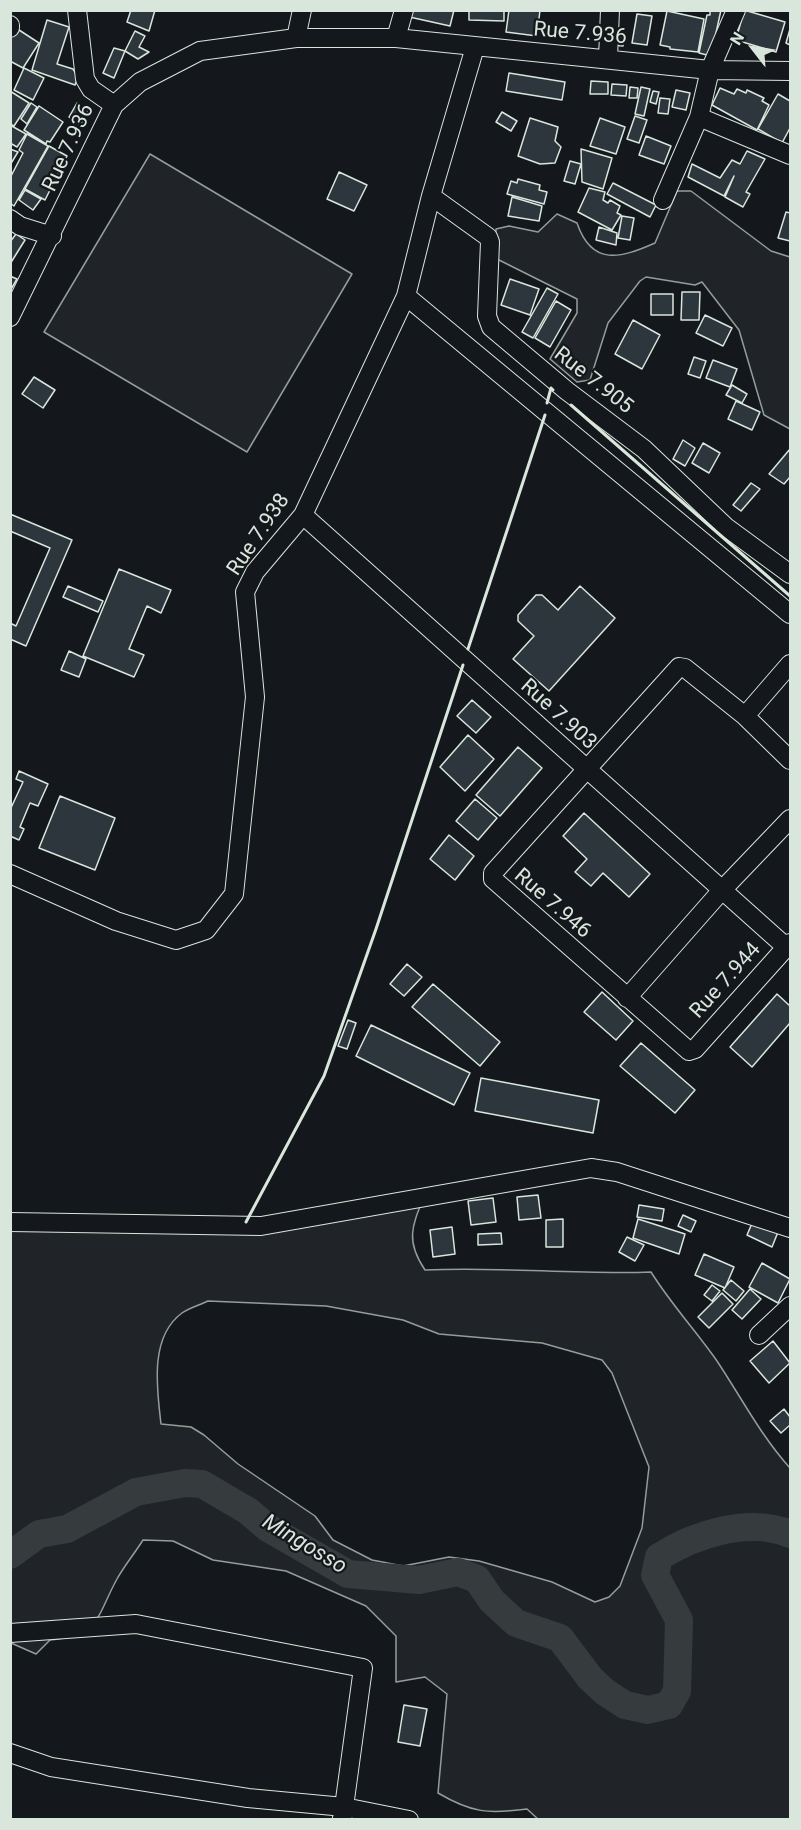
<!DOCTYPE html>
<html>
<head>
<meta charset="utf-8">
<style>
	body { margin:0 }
	#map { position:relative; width:801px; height:1830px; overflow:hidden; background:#14181c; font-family:Roboto,sans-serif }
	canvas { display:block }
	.frame { position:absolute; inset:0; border:12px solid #d8e6dc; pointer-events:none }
	.north { position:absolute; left:723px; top:18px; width:60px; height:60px; -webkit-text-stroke:4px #14181c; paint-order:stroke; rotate:301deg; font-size:16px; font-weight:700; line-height:24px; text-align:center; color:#d8e6dc }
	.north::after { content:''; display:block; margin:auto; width:21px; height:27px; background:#d8e6dc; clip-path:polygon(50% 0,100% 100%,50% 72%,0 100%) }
</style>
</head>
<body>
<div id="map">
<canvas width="801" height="1830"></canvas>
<div class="frame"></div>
<div class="north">N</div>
</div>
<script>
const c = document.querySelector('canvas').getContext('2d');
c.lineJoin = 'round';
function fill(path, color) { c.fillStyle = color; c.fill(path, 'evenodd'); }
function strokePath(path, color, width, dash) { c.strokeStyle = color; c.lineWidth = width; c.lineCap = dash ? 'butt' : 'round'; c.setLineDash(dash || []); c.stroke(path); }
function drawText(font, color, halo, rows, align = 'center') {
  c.font = font + ' Roboto,sans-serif'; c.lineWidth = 4.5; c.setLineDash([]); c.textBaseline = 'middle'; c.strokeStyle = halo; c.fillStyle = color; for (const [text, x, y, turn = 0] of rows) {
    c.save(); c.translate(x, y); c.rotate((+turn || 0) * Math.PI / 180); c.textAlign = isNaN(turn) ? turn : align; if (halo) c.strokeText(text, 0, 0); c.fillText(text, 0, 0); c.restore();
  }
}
const green = new Path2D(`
	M150,154L352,274L247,452L44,332Z
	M677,191H691L771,251L790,257V429L764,415L739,330L702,282L695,285L646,277L640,281L608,323L590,380L577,382L550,359L577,313V299L495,258L496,229L509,226L538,232L557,214L577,223C592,267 621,258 655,243Z
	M426,1192C413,1224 404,1239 425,1270C500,1266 575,1275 651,1272C671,1304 696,1331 717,1361C741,1397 761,1436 790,1468V1819L539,1820L527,1809C488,1814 472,1813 438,1793L447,1694L425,1677L396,1682V1636L366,1606L286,1571L213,1560L173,1541L143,1540C135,1553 124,1566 117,1579C96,1617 101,1635 50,1640L36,1654L11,1643V1215L246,1222ZM208,1301L326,1306L403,1320L439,1334L542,1343L602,1360L612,1373L649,1467L642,1528L620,1586L609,1597L595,1602L552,1582L479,1561L449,1557L403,1566L372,1560L333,1540L315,1516L238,1464L204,1435L191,1427L161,1424C157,1389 149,1337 182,1313C189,1308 200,1305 208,1301Z`);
fill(green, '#202428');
strokePath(green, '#939e99', 1.5);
strokePath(new Path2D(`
	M10,1555L39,1534L67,1529L136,1492L185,1483L202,1484L248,1511L268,1528L348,1574L419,1580L458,1572L477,1579L492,1601L516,1623L560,1638L590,1678L605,1692L625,1705L648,1710L669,1705L677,1691L679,1620L655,1575L659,1557C695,1534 749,1517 790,1534`), '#363b3e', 28);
const building = new Path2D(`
	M131,10H155L149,31L127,22Z
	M407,10H454L450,26L405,16Z
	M469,10H504V21L469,20Z
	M509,10H540L537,36L506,32Z
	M710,10H721L711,56L699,53L707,15H710Z
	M744,10L785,22L776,52L736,40Z
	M667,11L704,19L698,52L670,49V47L660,45Z
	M637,14L652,16L647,45L632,43Z
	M47,20L69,27L57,64L73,69L78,77L75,85L32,70Z
	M16,28L39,43L23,68L10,61V36Z
	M790,29V45L786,43Z
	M135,31L145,36L139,47L149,52L138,59L125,51Z
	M614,31L625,33L623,46L612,45Z
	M114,48L125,51L114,78L103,73Z
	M24,68L44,78L33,100L14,90Z
	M509,73L565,82L562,100L506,91Z
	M591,81L608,82V94H590Z
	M612,84L627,85L626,96L611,95Z
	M630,87L638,88L637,98H629Z
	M641,87L650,89L644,116L635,114Z
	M720,88L734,94L737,89L746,93L747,90L764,98L762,101L769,105L757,130L712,105Z
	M676,90L690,93L686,110L672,107Z
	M10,91L29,103L14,126L10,124Z
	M653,91L659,92L656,104L650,102Z
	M778,94L790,101V128L782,143L758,129Z
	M660,98L670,99L668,114L658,113Z
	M31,103L37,107L27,124L21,119Z
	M77,103L89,110L80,125L69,117Z
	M39,106L63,122L50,142L47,141L46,144L24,130Z
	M502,112L517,121L511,131L496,122Z
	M635,116L647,120L639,143L627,139Z
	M530,118L558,127L555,141L561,147L555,163L540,164L518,156Z
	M600,118L625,127L616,154L590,146Z
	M10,125L26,134L17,147L10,143Z
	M27,134L48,146L14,206L10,203V178L23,153L19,150Z
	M646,136L671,146L664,164L639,155Z
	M49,146L67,156L45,200L25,189Z
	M10,149L18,152L10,165Z
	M581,149L612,158L603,189L582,182Z
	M747,151L765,159L746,192L750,194L743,207L725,197L734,176L724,196L688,177L692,164L720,178L732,160L740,164Z
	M570,161L581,164L575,184L564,181Z
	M339,172L367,185L354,211L327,199Z
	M518,179L540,185L539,190L547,192L544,204L507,194L511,181L517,183Z
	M613,183L656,205L650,217L607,194Z
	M589,188L605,192L603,200L608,203L610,200L620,206L617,213L621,215L612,230L578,212Z
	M25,190L41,199L33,210L19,200Z
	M512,197L542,206L539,221L508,216Z
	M786,212L790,213V241L778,238Z
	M622,216L634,218L630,240L618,238Z
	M599,227L617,233L616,245L596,240Z
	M16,234L25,240L10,264V242Z
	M10,276L17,279L10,291Z
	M510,279L539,289L530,315L501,305Z
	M547,288L558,294L533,338L522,332Z
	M682,292H700L699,320H681Z
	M651,294H673V315H651Z
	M556,301L571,310L550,347L535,338Z
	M705,315L732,328L723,346L696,333Z
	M633,320L660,335L642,369L615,354Z
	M694,357L706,361L700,378L688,374Z
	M713,360L737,369L730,387L706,378Z
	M34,377L55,390L43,408L22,394Z
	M732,385L747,394L742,403L726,395Z
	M736,401L760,412L752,430L728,419Z
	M683,440L695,448L685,466L673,459Z
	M703,443L720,453L709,473L692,463Z
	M790,449V477L784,484L769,474Z
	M751,483L760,489L741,511L733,505Z
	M10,514L72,540L26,646L10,639V623L16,626L50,548L10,531Z
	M119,569L171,590L161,613L147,606L129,649L144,655L134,677L83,656Z
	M68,586L103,601L98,612L63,597Z
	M580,586L615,618L549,691L513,659L534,636L518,621V615L536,595H542L558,610Z
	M69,651L86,659L79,677L61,670Z
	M472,700L491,717L476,733L457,716Z
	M468,735L494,759L465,791L440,767Z
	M518,747L542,768L500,816L476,795Z
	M19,771L48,784L38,806L30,803L20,827L24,829L19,840L10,836V810L23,782L16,779Z
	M60,796L115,818L95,870L39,848Z
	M475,799L497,818L478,840L456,821Z
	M584,813L650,874L629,897L603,873L591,886L575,872L587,859L563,836Z
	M449,835L474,856L455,880L430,859Z
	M407,964L422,977L404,996L390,984Z
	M433,984L500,1042L480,1066L412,1007Z
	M602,992L633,1021L616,1040L584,1012Z
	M777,994L790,1006V1023L752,1067L730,1047Z
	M348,1020L356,1023L347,1049L338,1046Z
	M371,1025L470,1073L454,1105L356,1056Z
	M641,1043L695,1090L675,1113L620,1066Z
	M481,1078L599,1100L593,1133L475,1111Z
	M538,1195L541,1218L519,1220L517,1197Z
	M493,1198L496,1222L471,1225L468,1201Z
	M639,1205L664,1209L662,1221L637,1217Z
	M683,1215L696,1221L691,1232L678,1226Z
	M563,1219V1247H546V1220Z
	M638,1219L685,1234L679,1254L633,1238Z
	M753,1221L778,1232L772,1247L747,1235Z
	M452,1227L455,1254L433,1257L430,1230Z
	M501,1233L502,1244L478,1245V1234Z
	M627,1237L644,1245L635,1261L619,1252Z
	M704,1254L734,1267L725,1288L695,1275Z
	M762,1263L790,1279L778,1303L749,1287Z
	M731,1280L744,1291L736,1301L723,1290Z
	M712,1285L720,1291L712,1301L704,1295Z
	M750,1289L761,1299L742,1319L732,1310Z
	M722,1293L733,1304L709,1328L698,1317Z
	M773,1341L790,1363L769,1383L750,1361Z
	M784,1409L790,1417V1425L781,1433L770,1421Z
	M404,1705L427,1709L420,1746L398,1742Z`);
fill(building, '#2c363c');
strokePath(building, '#d8e6dc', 1.5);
const minor = new Path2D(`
	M77,10L85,79L91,89L114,105
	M10,25V28
	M296,38L302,10
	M396,38L404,10
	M608,58L610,10
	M699,117L790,155
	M431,196L488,237L490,242L487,316L491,327L567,391L644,449L726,527L790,574
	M663,200L699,117L710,70L736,10
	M10,219L20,226L52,236
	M406,296L790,614
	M10,317L114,105L140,82L200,51L296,38H396L710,70L790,71
	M303,515L786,947
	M745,716L790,664
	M790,760L745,716L685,668L679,667L493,873V879L689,1051L695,1049L790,943
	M10,874L116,921L176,940L206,930L234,894L255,697L245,592L255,572L303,515L406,296L431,196L475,47
	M627,998L722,890L790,819
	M10,1222L261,1226L591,1168L617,1172L790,1228
	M759,1335L790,1306
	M10,1633L136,1624L363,1668L344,1807L409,1820
	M10,1753L51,1767L248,1798L344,1807L342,1818`);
strokePath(minor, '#d8e6dc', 20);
strokePath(minor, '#14181c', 18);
strokePath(new Path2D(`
	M547,403L551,388L553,390
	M571,405L790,596
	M468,649L545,415
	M246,1222L324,1076L376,929L463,665`), '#d8e6dc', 3);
drawText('21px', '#d8e6dc', '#14181c', [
	["Rue 7.936",580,34,5],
	["Rue 7.936",69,148,-65],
	["Rue 7.905",593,381,38],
	["Rue 7.938",259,535,-56],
	["Rue 7.903",558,715,42],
	["Rue 7.946",552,904,41],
	["Rue 7.944",726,981,-48]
]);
drawText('italic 22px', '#d8e6dc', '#14181c', [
	["Mingosso",304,1545,31]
]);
</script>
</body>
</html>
